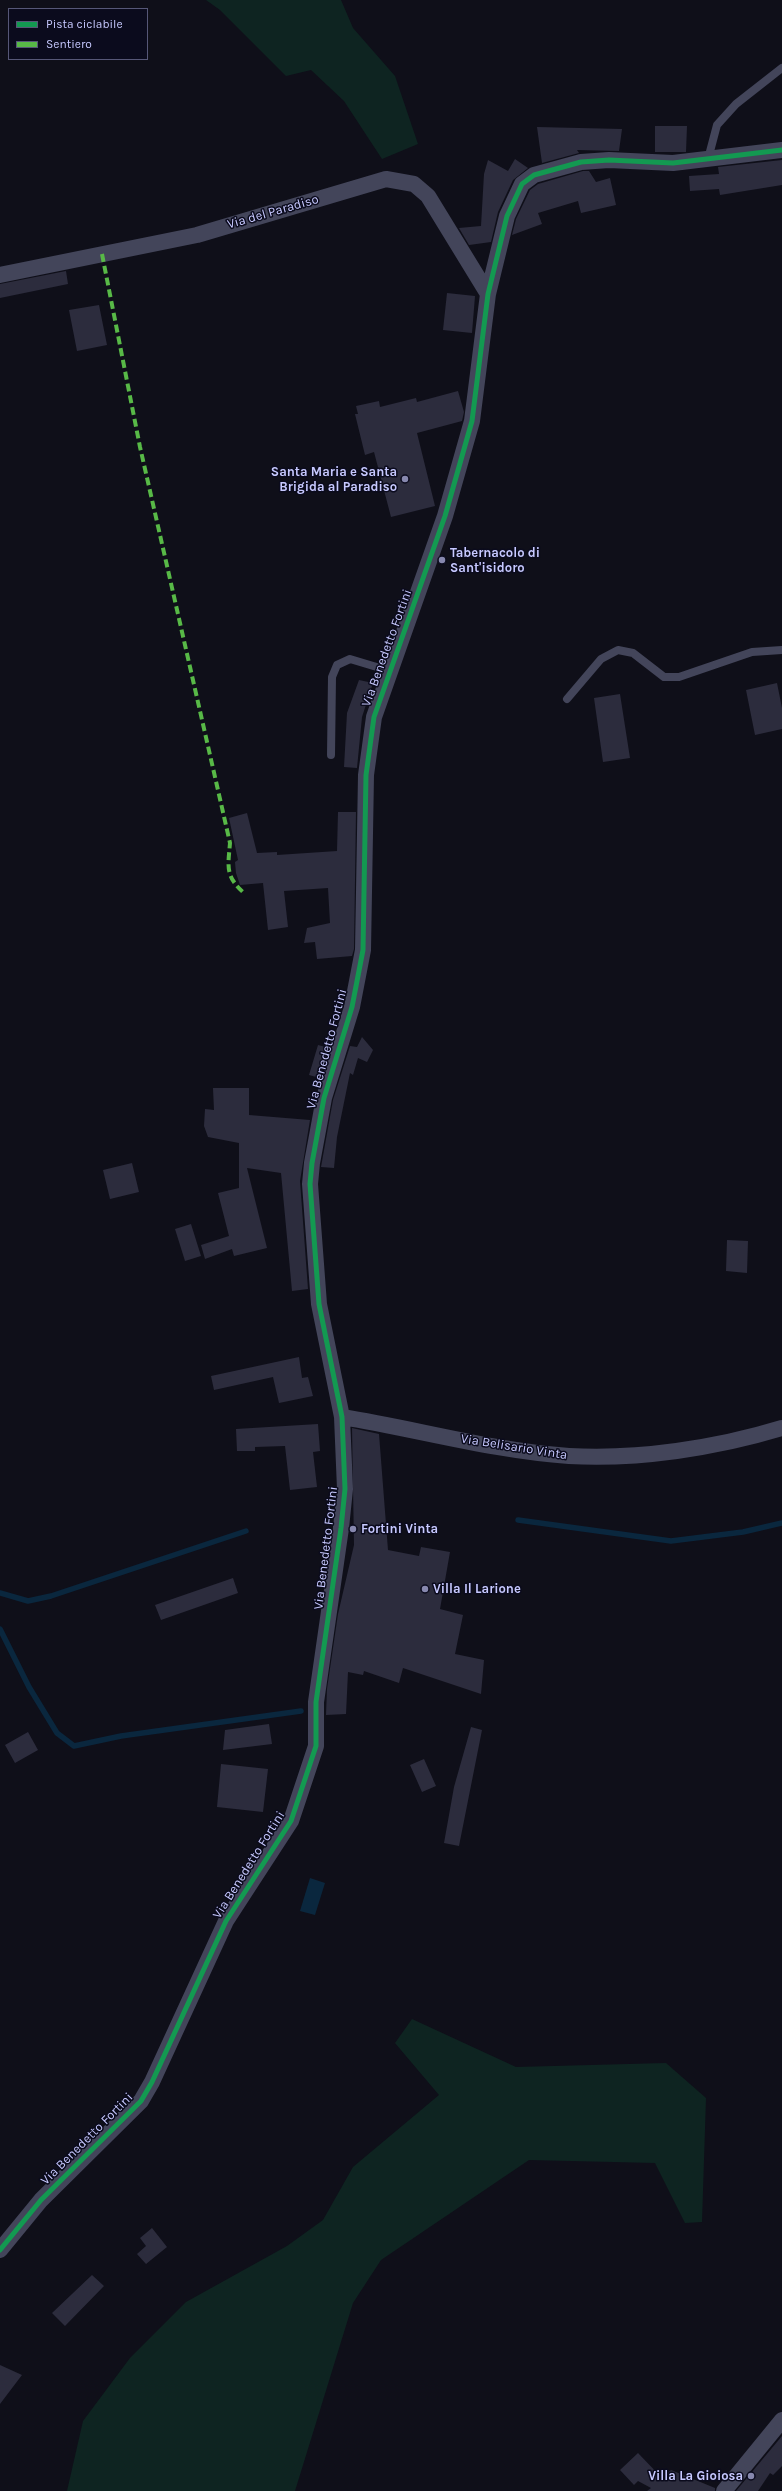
<!DOCTYPE html>
<html>
<head>
<meta charset="utf-8">
<style>
	body { margin:0 }
	#map { position:relative; width:782px; height:2491px; overflow:hidden; background:#0f0f19; font-family:Karla,sans-serif }
	canvas { display:block }
	.legend { position:absolute; left:8px; top:8px; width:140px; height:52px; box-sizing:border-box; background:#0b0b1d; border:1px solid #565777; margin:0; padding:5px 7px; list-style:none; font-size:12px; color:#c7c9ff }
	.legend li { display:flex; align-items:center; gap:8px; height:20px }
	.legend b { width:20px; border:1px solid #565777 }
</style>
</head>
<body>
<div id="map">
<canvas width="782" height="2491"></canvas>
<ul class="legend">
<li><b style="height:5px;background:#139951"></b>Pista ciclabile</li>
<li><b style="height:5px;background:#58b947"></b>Sentiero</li>
</ul>
</div>
<script>
const c = document.querySelector('canvas').getContext('2d');
c.lineJoin = 'round';
function fill(path, color) { c.fillStyle = color; c.fill(path, 'evenodd'); }
function strokePath(path, color, width, dash) { c.strokeStyle = color; c.lineWidth = width; c.lineCap = dash ? 'butt' : 'round'; c.setLineDash(dash || []); c.stroke(path); }
function drawText(font, color, halo, rows, align = 'center') {
  c.font = font + ' Karla,sans-serif'; c.lineWidth = 3; c.setLineDash([]); c.textBaseline = 'middle'; c.strokeStyle = halo; c.fillStyle = color; for (const [text, x, y, turn = 0] of rows) {
    c.save(); c.translate(x, y); c.rotate((+turn || 0) * Math.PI / 180); c.textAlign = isNaN(turn) ? turn : align; if (halo) c.strokeText(text, 0, 0); c.fillText(text, 0, 0); c.restore();
  }
}
fill(new Path2D(`
	M206,0H341L353,28L395,76L418,144L382,159L344,101L311,70L286,76L220,10Z
	M412,2019L516,2067L666,2063L706,2098L702,2222L685,2223L655,2163L529,2160L381,2260L353,2303L295,2491H67L83,2421L130,2358L186,2302L287,2246L323,2220L353,2167L439,2095L395,2043Z`), '#0e2421');
fill(new Path2D(`
	M310,1878L325,1883L315,1915L300,1911Z`), '#0a273e');
strokePath(new Path2D(`
	M518,1520L671,1541L743,1532L782,1523
	M0,1593L28,1601L51,1596L246,1531
	M0,1629L29,1687L57,1733L74,1746L121,1736L301,1711`), '#0a273e', 5.5);
fill(new Path2D(`
	M655,126H687L686,152H655Z
	M537,127L622,129L619,151L577,150L579,153L542,163Z
	M515,159L528,168L513,180L498,212L491,242L469,245L459,228L481,226L484,174L488,160L508,171Z
	M782,160V185L720,195L719,189L690,191L689,176L719,174L718,167Z
	M583,171H589L596,182L610,178L616,205L581,213L578,201L538,213L542,224L512,235L516,219L530,190L538,184Z
	M66,271L68,284L0,298V284Z
	M447,293L475,296L472,333L443,330Z
	M99,305L107,345L77,351L69,310Z
	M458,391L464,412L462,421L417,433L435,506L391,517L374,452L365,455L355,414H358L356,406L379,401L380,407L416,398L417,402Z
	M359,680L373,683L362,717L357,768L344,767L347,713Z
	M777,683L782,708V729L755,735L746,690Z
	M620,694L630,758L603,762L594,698Z
	M338,812H356L354,949L352,956L317,959L315,942L304,943L307,928L330,923L328,888L284,891L288,927L268,930L263,883L240,885L236,873L235,862L238,860L229,818L247,813L257,853L277,852V855L337,851Z
	M362,1037L373,1050L367,1062L358,1058L353,1075L350,1073L337,1137L334,1168L321,1167L333,1100L350,1046L357,1047Z
	M318,1045L329,1048L320,1078L309,1075Z
	M213,1088H249V1115L310,1120L300,1181L308,1289L292,1291L281,1173L247,1168L267,1248L234,1256L232,1249L205,1259L201,1245L229,1236L218,1193L239,1188V1143L208,1137L204,1126L205,1109L214,1110Z
	M132,1163L139,1192L110,1199L103,1170Z
	M191,1224L201,1256L185,1261L175,1229Z
	M727,1240L748,1241L747,1273L726,1271Z
	M299,1357L302,1378L308,1377L313,1396L279,1403L273,1377L214,1390L211,1376Z
	M318,1424L320,1451L313,1452L317,1487L290,1490L285,1446L255,1447V1451H237L236,1429Z
	M352,1428L379,1434L388,1550L419,1556L421,1547L450,1552L440,1609L463,1615L455,1654L484,1660L481,1694L403,1668L399,1683L364,1671L363,1675L348,1672L346,1714L326,1715L327,1689L338,1614L354,1545Z
	M233,1578L238,1593L161,1620L155,1605Z
	M269,1724L272,1744L223,1750L225,1730Z
	M471,1727L482,1730L459,1846L444,1843L454,1787Z
	M28,1732L38,1750L15,1763L5,1745Z
	M424,1759L436,1786L422,1792L410,1765Z
	M221,1764L268,1769L263,1812L217,1807Z
	M152,2228L167,2247L146,2264L137,2254L146,2246L140,2238Z
	M92,2275L104,2286L65,2326L52,2313Z
	M0,2365L22,2375L0,2404Z
	M782,2436V2466L773,2475L770,2473L758,2491H736Z
	M638,2453L662,2478L671,2470L715,2488V2491H647L651,2488L638,2481L634,2485L620,2470Z`), '#2c2c3d');
strokePath(new Path2D(`
	M708,159L717,125L736,104L782,68
	M567,699L601,659L618,650L633,653L664,677H679L752,652L782,650
	M331,755L332,677L337,665L350,659L390,671`), '#43455a', 8);
strokePath(new Path2D(`
	M0,275L197,235L386,179L414,184L428,196L488,294
	M342,1417C417,1429 493,1451 569,1456C637,1460 717,1448 782,1428
	M0,2250L41,2200L141,2101L152,2082L226,1921L291,1821L316,1746V1702L341,1528L345,1489L342,1417L319,1304L310,1184L312,1163L324,1098L352,1007L363,950L366,775L374,717L445,516L472,421L488,294L507,216L522,184L534,175L581,162L609,160L673,163L782,150
	M724,2491L782,2420`), '#43455a', 16);
strokePath(new Path2D(`
	M102,254L140,447L230,843C228,867 225,876 244,893`), '#58b947', 4, [8, 4]);
strokePath(new Path2D(`
	M0,2250L41,2200L141,2101L152,2082L226,1921L291,1821L316,1746V1702L341,1528L345,1489L342,1417L319,1304L310,1184L312,1163L324,1098L352,1007L363,950L366,775L374,717L445,516L472,421L488,294L507,216L522,184L534,175L581,162L609,160L673,163L782,150`), '#139951', 5);
for (const [x, y, r, color] of [
	[405,479,4,"#8788ae"],
	[442,560,4,"#8788ae"],
	[353,1529,4,"#8788ae"],
	[425,1589,4,"#8788ae"],
	[751,2476,4,"#8788ae"]
]) { const dot = new Path2D(); dot.arc(x, y, r, 0, 2 * Math.PI); c.fillStyle = color; c.fill(dot); strokePath(dot, '#0b0b1d', 1.5); }
drawText('13px', '#c7c9ff', '#0b0b1d', [
	["Via del Paradiso",273,212,-16],
	["Via Benedetto Fortini",387,648,-70],
	["Via Benedetto Fortini",327,1049,-75],
	["Via Belisario Vinta",514,1447,9],
	["Via Benedetto Fortini",326,1548,-83],
	["Via Benedetto Fortini",249,1865,-58],
	["Via Benedetto Fortini",87,2139,-45]
]);
drawText('bold 13px', '#c7c9ff', '#0b0b1d', [
	["Santa Maria e Santa",397,472,"right"],
	["Brigida al Paradiso",397,487,"right"],
	["Tabernacolo di",450,553],
	["Sant'isidoro",450,568],
	["Fortini Vinta",361,1529],
	["Villa Il Larione",433,1589],
	["Villa La Gioiosa",743,2476,"right"]
], 'left');
</script>
</body>
</html>
